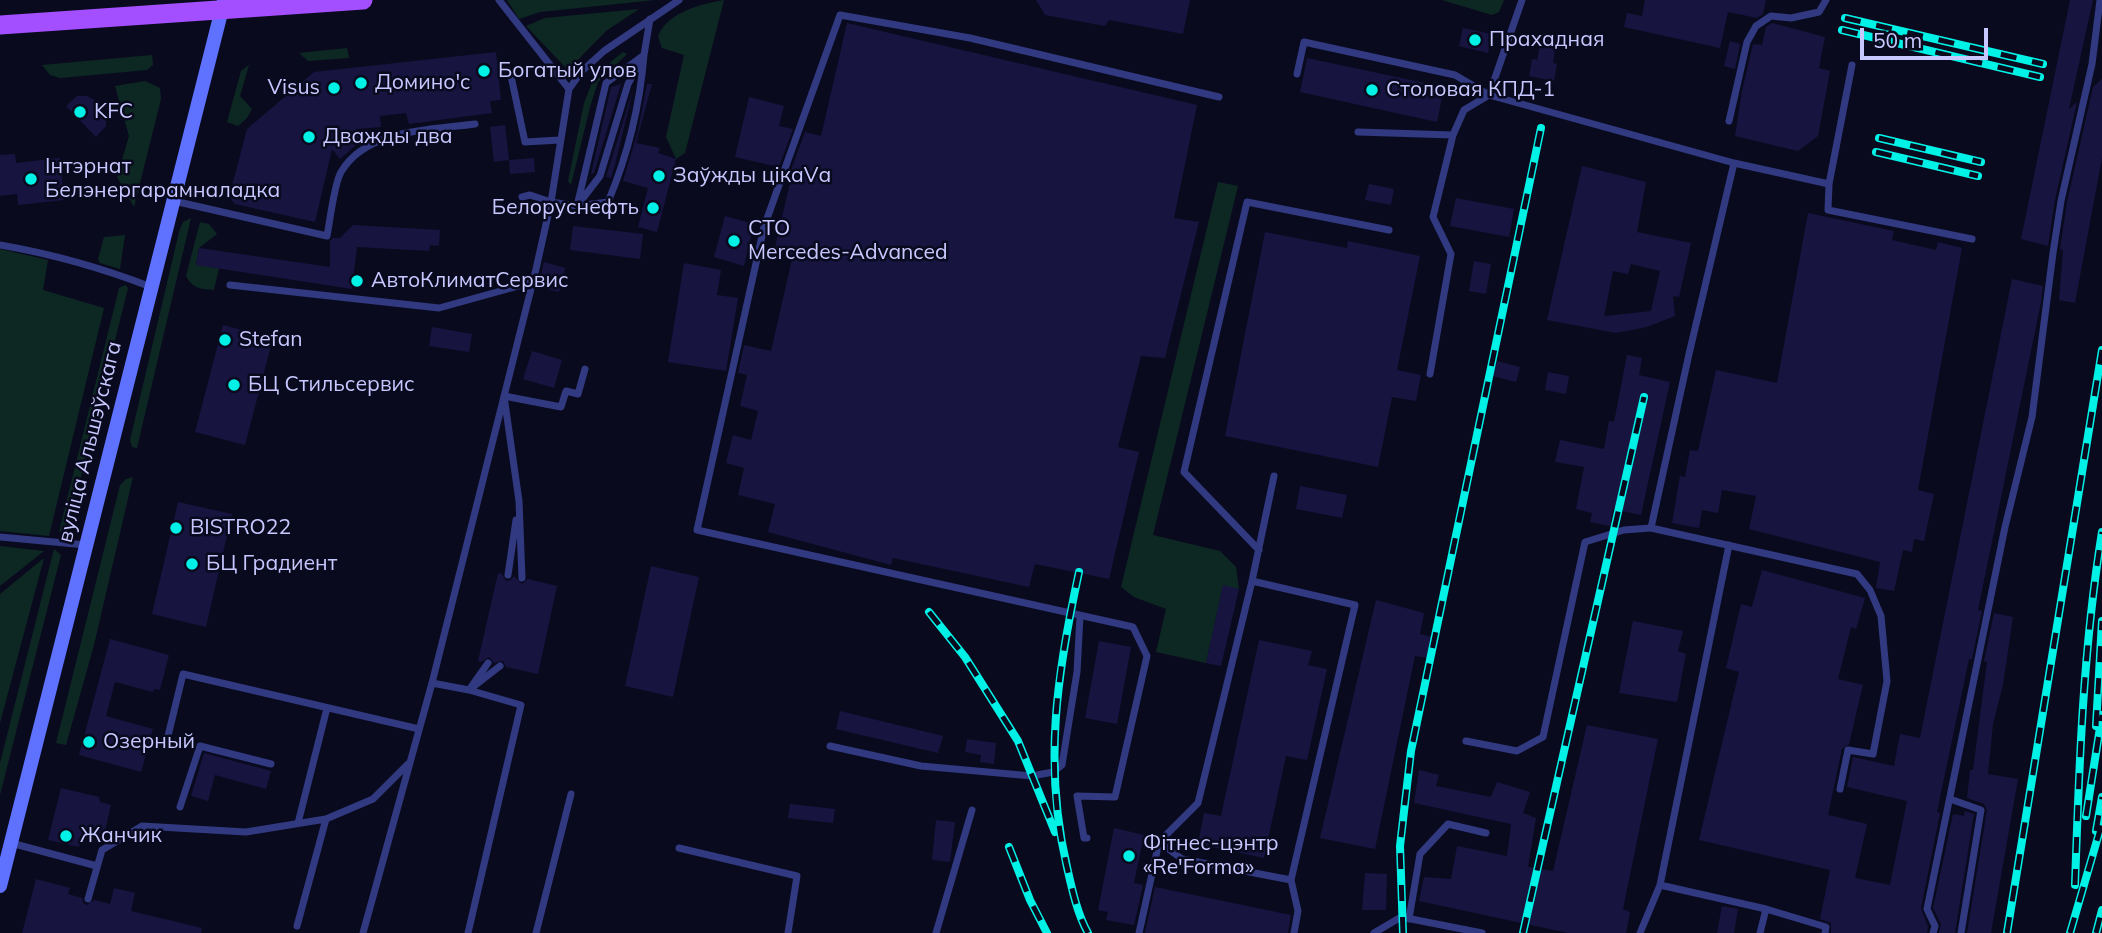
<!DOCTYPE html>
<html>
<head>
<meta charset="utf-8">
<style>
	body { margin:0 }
	#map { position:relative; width:2102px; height:933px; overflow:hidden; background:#0a0a1e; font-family:Mulish,sans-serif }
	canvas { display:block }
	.scale { position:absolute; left:1860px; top:28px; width:128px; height:32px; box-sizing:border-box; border:4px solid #c7c8ff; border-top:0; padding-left:9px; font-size:21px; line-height:24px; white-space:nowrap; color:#c7c8ff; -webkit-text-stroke:5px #0a0a1e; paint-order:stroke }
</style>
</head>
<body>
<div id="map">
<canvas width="2102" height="933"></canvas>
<div class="scale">50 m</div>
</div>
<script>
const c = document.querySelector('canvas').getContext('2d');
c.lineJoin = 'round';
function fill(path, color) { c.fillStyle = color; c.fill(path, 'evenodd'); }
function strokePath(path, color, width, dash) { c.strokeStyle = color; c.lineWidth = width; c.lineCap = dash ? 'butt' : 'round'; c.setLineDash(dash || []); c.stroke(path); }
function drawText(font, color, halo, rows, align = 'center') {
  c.font = font + ' Mulish,sans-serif'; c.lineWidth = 5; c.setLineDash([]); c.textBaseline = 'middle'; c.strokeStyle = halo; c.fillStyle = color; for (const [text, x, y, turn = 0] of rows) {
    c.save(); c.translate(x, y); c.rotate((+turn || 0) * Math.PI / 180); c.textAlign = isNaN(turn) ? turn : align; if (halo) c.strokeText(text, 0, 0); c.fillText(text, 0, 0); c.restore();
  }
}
fill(new Path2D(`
	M507,0H655L540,12L519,19Z
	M724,0L685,153L676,159L666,137L684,55L662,48L658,36C668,12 701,4 724,0Z
	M1442,0H1504L1499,12L1492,15Z
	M639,9L606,31L568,70L526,26L545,18Z
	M347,48L349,58L308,61L299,53Z
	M623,52L627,54L598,82L590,107L571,185L568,181L584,103L593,80L598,72Z
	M152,55L153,65L147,70L60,78L50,75L42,65Z
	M249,65L240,96L252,109L247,118L238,126L227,122L241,71Z
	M145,81L160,88L161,99L134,207L117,177L129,136L115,86Z
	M1218,182L1238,186L1153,535L1220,551L1236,567L1239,589L1223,586L1206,663L1156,652L1166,609L1134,597L1121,587Z
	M191,218L137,448L132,447L130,440L179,232L183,222Z
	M200,222L209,224L217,234L199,248L196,264L219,268L214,290C201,289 193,289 186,276Z
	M125,235L120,269L100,263L98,259L104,237Z
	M0,249L48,260L43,290L104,308L49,536L0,531Z
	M125,285L128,288L68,529L59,532L119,288Z
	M133,477L94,645L66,745L56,743L120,485L126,479Z
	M0,546L44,551L0,586Z
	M54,549L61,555L0,795V763Z
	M44,558L0,723V594Z`), '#0d2823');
fill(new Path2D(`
	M1036,0H1190L1183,34L1109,20L1105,26L1045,15Z
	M1645,0H1766L1763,14L1757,18L1728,12L1720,48L1624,27L1627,13L1642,16Z
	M2070,0H2093L2069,109L2077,102L2055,200L2048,246L2021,239Z
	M847,23L1197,105L1174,218L1199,222L1165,358L1141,356L1118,447L1139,452L1109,579L1035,564L1029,587L893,558L891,565L768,532L775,504L738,495L744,468L726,463L733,435L751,440L758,411L740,406L747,375L738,373L744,345L771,351L793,255L774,251L793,170H791L805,132L821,136Z
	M1772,23L1825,37L1819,68L1830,71L1818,136L1798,151L1735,136L1742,91L1753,44L1762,45L1766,27Z
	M1463,28L1492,34L1488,53L1459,46Z
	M1542,33L1557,36L1553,63L1557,64L1554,81L1529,76L1532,59L1537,60Z
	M1730,41L1740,44L1735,69L1724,66Z
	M496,52L501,100L490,101L492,113L409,124L406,113L380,116L381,127L356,129L363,139L340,159L332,149L315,222L235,204L229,197L247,129L314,72Z
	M1307,58L1444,87L1437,122L1300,92Z
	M2102,79V158L2075,303L2059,300L2063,250L2060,249L2067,202L2093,87Z
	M621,84L594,173L591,174L611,87Z
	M647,84H652L636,143L660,148L658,153L676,159L657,232L638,227L648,188L623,181L638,131Z
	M634,86L615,165L611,178L606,177Z
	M77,96H87L99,103L106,115V126L96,137L66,106Z
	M749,97L784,106L779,126L793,129L779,167L735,157Z
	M505,125L509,160L494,162L490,127Z
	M15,154L16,163L60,158L64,200L18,205L17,194L0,196V155Z
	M534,158L535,172L510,174L509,160Z
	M1582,166L1646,182L1637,232L1691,243L1679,297L1673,296L1675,316L1647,327L1616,333L1547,320ZM1631,264L1660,271L1651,311L1604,316L1613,271L1628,274Z
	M1369,184L1394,189L1391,205L1365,200Z
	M1456,198L1514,209L1509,237L1450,226Z
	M1808,213L1894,231L1892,240L1936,250L1938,242L1962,248L1918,490L1934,494L1924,541L1914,539L1912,552L1903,550L1894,591L1876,588L1880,562L1749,529L1756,496L1722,490L1718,513L1702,510L1699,528L1672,523L1680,476L1685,477L1690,450L1698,451L1716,370L1777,383Z
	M725,216L754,224L744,266L714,257Z
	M353,225L440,230L439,246L430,245L429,251L357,247L352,289L196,265L199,248L330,267V241L333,238H340Z
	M573,226L643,234L640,259L570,250Z
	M1265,232L1347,248L1348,241L1420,256L1397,370L1421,375L1416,401L1392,397L1378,467L1225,436Z
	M1474,261L1491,264L1486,294L1469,291Z
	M544,262L565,268L559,292L538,287Z
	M684,263L721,270L717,295L738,298L726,371L668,362Z
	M2012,279L2043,286L2041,302L1978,610L1982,611L1972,659H1969L1937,812L1940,813L1921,908L1928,927L1927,933H1831V923L1820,919L1830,870L1699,840L1739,672L1726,668L1741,604L1752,607L1762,570L1865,598L1856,629L1851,627L1838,679L1863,685L1849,744L1842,749L1828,815L1867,824L1855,878L1890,885L1907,801L1847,787L1853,757L1894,766L1900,734L1920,738Z
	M223,325L273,338L245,445L195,432Z
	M432,327L472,334L469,352L429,346Z
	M532,351L562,360L554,388L523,379Z
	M1627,355L1642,358L1639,375L1670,382L1641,515L1613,509L1610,526L1590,522L1592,513L1576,509L1584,467L1555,462L1560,440L1604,449L1609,421L1614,422Z
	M1497,361L1520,367L1516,382L1493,376Z
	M1548,372L1569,376L1566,394L1545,390Z
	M1300,486L1347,495L1342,518L1296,509Z
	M178,502L232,514L206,627L152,614Z
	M651,566L699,577L673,697L625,686Z
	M498,573L502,574L506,581L511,580L514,576L522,584L528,579L557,586L538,674L506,667L503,661L494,663L489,657L481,662L478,661Z
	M1223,585L1239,589L1221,666L1206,663Z
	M1376,600L1424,613L1420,634L1432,637L1428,658L1415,656L1375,849L1320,838Z
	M1994,613L2013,617L2003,685L1993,724L1988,774L2018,779L1991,933H1967L1987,810L1984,804L1967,798L1970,770H1973L1987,662L1984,661Z
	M1633,621L1683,631L1678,651L1686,654L1677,702L1619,693Z
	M110,639L169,655L160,690L154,689L153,692L115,682L106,716L153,729L141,772L79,755Z
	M1259,640L1312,651L1308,665L1327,669L1307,760L1286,756L1264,858L1198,844L1204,813L1221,816Z
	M1099,641L1131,647L1117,724L1085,718Z
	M840,711L943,736L938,753L836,729Z
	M1587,725L1658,739L1623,909L1630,912L1626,933H1568L1419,901L1424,877L1451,879L1457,846L1507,856L1511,824L1414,803L1419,770L1439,775L1436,786L1491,797L1497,782L1530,792L1523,813L1536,818L1528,867L1553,871Z
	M967,739L996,743L994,764L980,762L981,755L965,752Z
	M204,753L271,771L266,789L215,775L208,801L191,796Z
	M61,788L99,797L100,802L111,805L104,835L83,830L79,847L48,840Z
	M790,804L835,809L833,823L788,818Z
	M1965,811L1974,814L1955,933H1939L1941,924L1933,908L1953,814L1964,816Z
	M936,820L955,822L950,862L932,860Z
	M1114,828L1144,835L1134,883L1143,885L1134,925L1106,920L1108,912L1098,910Z
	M1365,873L1387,874L1386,910H1362Z
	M36,879L70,888L68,894L82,898L83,903L87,905L94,900L110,904L114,888L135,893L131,911L202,928L201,933H22Z
	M1155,887L1291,915L1288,933H1145Z
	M1722,906L1738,909L1734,933H1717Z`), '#171440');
strokePath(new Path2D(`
	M499,0L569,89
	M1522,0L1489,95L1734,163L1829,184
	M644,55C640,104 627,157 608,202L577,206L606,83Z
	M1852,65L1829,184L1828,210L1972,239
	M1297,74L1304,42L1455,75L1489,95L1464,110L1453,135L1433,217L1451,254L1430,374
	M511,76L525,142L560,140
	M1729,121L1747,42L1756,26L1771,16L1791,18L1819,12L1826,0
	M1358,132L1453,135
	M1734,163L1689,354L1651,528L1857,574L1870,590L1881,616L1887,681L1873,754L1848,750L1840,789
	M522,197L530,195L551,202L577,206L600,176L628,84L644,55L650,19
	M174,201L327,236C330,221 334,184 341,172C366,129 431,130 475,124
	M0,245C52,254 102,268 151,287
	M230,285L439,308L533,282
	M0,537L86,545
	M1259,550L1184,472L1247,202L1389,230
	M508,575L516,520
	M522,578L519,501L504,396L561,407L566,391L578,394L585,369
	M432,683L469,690L500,666
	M167,740L183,674L419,729
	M1466,741L1517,751L1543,737L1585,542L1624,530L1651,528
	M830,746L921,766L1032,776L1053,772L1062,765L1077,672L1080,616
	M1950,799L1981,810L1961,933
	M180,807L200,746L271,764
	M298,823L327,708
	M1087,838H1084L1077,796L1115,797L1147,656L1133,627L697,530L764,227L840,15L970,38L1219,97
	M1159,842L1182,859L1291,880L1355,605L1252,581
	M11,843L97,866
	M679,848L797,876L788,933
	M1291,880L1298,911L1294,933
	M1660,885L1766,909L1760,933
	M88,899L102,850L142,826L246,832L326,819L373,799L408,764
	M1766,909L1826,927L1825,933
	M1409,919L1420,854L1448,824L1486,833
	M297,926L326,819
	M363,933L432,683L536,269L551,202L569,89L582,71L604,51L679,0
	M468,933L521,705L469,690L488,663
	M536,933L571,794
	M936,933L972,810
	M1139,933L1159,842L1198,803L1252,581L1274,476
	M1374,933L1401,917L1482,933
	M1640,933L1660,885L1729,545
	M1933,933L1935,926L1927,909L2005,527L2032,417L2053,253L2061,201L2092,64L2100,0`), '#313981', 7);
strokePath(new Path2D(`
	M0,886L224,1`), '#5e71ff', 14);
strokePath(new Path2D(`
	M0,25L363,0`), '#a34eff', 19);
const rail = new Path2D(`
	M1845,18L2043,64
	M1842,30L2040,77
	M1879,138L1981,162
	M1876,152L1978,176
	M1079,572C1057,673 1043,765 1067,867C1072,889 1077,913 1088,933
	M929,612L965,657L1018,741L1055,832
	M2096,726L2102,621
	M2086,816L2102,715
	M2096,831L2102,797
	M1009,847L1030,900L1047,933
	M2075,885C2079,767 2083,649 2102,532
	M1403,933L1400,846L1411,751L1541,128
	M1523,933L1644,397
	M2007,933L2102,350
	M2070,933L2102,823
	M2096,933L2102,910`);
strokePath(rail, '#00f2e7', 8);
strokePath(rail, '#0a0a1e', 5, [16]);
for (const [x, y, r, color] of [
	[1475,40,7,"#00f2e7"],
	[484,71,7,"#00f2e7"],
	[361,83,7,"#00f2e7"],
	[334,88,7,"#00f2e7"],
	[1372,90,7,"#00f2e7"],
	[80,112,7,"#00f2e7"],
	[309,137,7,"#00f2e7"],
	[659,176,7,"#00f2e7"],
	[31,179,7,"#00f2e7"],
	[653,208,7,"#00f2e7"],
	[734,241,7,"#00f2e7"],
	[357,281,7,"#00f2e7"],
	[225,340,7,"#00f2e7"],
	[234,385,7,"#00f2e7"],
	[176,528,7,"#00f2e7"],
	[192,564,7,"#00f2e7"],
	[89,742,7,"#00f2e7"],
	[66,836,7,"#00f2e7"],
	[1129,856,7,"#00f2e7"]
]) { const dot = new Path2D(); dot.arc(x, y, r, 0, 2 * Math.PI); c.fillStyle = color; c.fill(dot); strokePath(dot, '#0a0a1e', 2.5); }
drawText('21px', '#c7c8ff', '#0a0a1e', [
	["Прахадная",1489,40],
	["Богатый улов",498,71],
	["Домино'c",375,83],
	["Visus",320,88,"right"],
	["Столовая КПД-1",1386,90],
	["KFC",94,112],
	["Дважды два",323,137],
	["Інтэрнат",45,167],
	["Белэнергарамналадка",45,191],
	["Заўжды цікаVа",673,176],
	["Белоруснефть",639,208,"right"],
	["СТО",748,229],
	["Mercedes-Advanced",748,253],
	["АвтоКлиматСервис",371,281],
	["Stefan",239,340],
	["БЦ Стильсервис",248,385],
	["BISTRO22",190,528],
	["БЦ Градиент",206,564],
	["Озерный",103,742],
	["Жанчик",80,836],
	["Фітнес-цэнтр",1143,844],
	["«Re'Forma»",1143,868]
], 'left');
drawText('21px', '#c7c8ff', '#0a0a1e', [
	["вуліца Альшэўскага",90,442,-76]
]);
</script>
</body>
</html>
